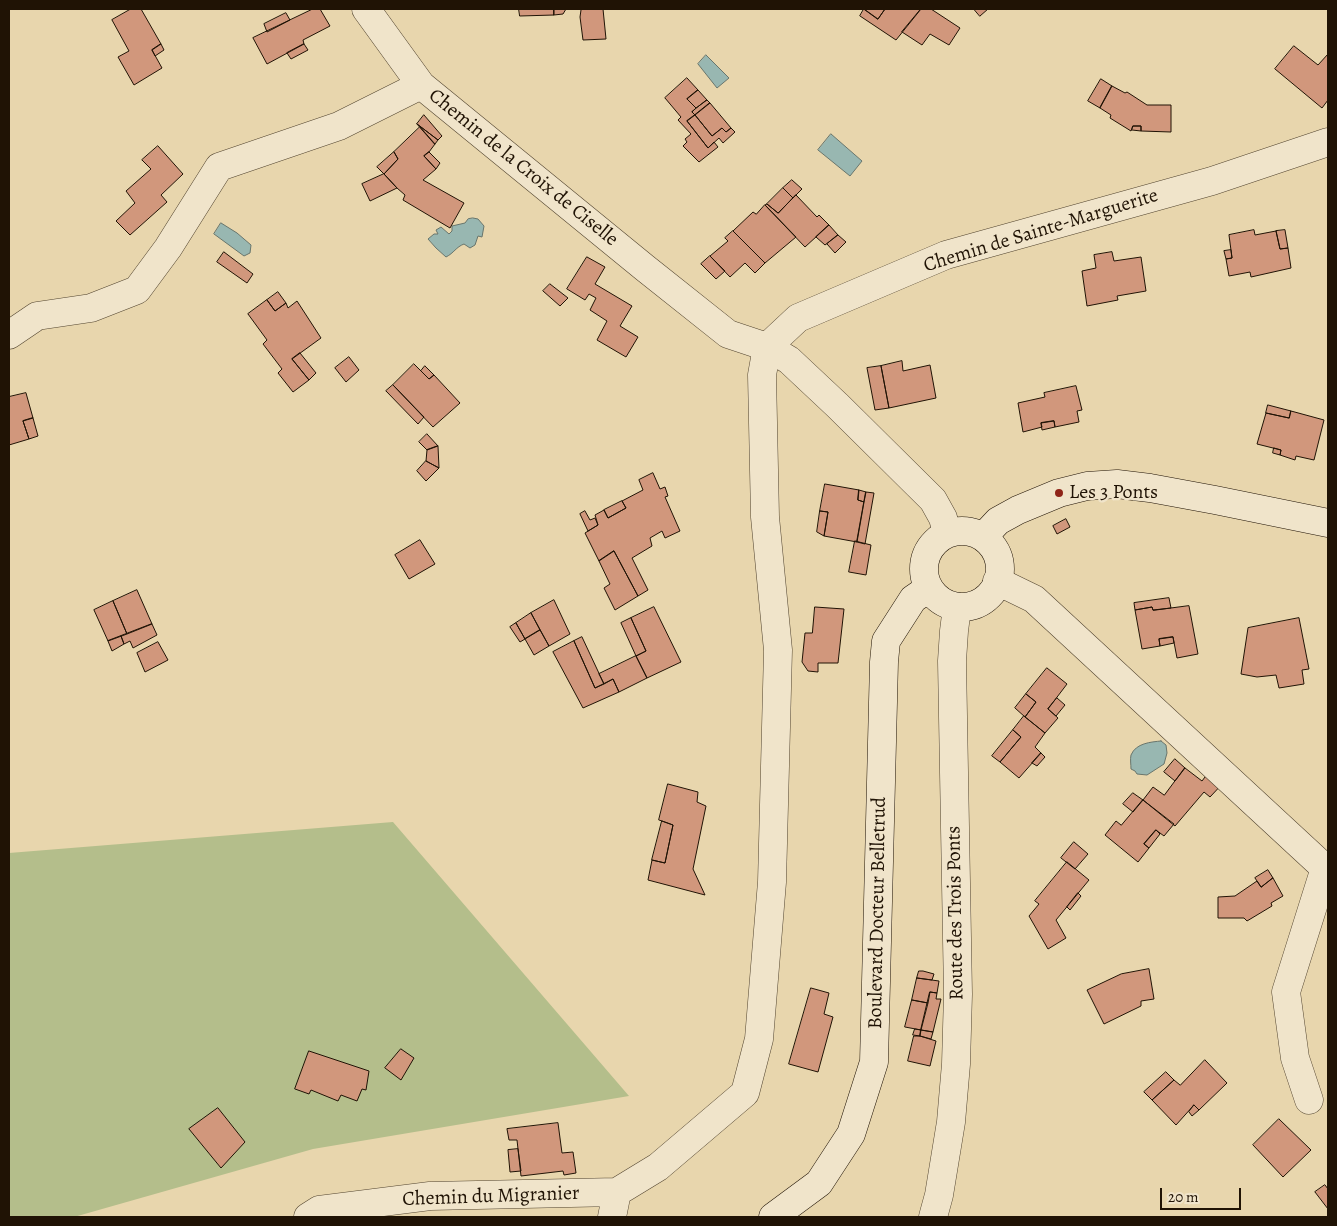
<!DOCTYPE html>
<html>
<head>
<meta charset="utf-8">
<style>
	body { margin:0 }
	#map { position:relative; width:1337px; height:1226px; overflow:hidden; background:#e8d6ad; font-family:Alegreya,serif }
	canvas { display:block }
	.frame { position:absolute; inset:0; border:10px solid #201305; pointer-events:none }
	.scale { position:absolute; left:1160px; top:1188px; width:81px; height:22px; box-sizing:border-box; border:2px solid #201305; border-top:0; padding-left:6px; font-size:15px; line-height:18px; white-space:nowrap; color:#201305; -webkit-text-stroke:4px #f0e4ca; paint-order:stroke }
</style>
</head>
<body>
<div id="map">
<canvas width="1337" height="1226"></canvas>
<div class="frame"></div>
<div class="scale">20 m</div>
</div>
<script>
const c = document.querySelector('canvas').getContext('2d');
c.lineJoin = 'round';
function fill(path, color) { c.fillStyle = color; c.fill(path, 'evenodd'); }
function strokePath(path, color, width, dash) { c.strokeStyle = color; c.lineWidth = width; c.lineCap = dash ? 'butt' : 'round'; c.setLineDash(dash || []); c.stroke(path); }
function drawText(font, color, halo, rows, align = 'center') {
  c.font = font + ' Alegreya,serif'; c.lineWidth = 4.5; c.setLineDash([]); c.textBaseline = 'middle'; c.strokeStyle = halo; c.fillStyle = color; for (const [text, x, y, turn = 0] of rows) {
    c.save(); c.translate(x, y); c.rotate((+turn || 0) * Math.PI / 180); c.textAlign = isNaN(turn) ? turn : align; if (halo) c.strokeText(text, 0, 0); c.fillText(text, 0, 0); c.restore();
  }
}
fill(new Path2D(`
	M393,822L629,1096L313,1149L74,1217H9V853Z`), '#b4be8b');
const water = new Path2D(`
	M706,55L729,78L717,88L698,64Z
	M831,134L862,161L850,176L818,150Z
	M473,218L478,219L484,226L482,237L478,236L475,245L470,248L464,244C456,247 454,253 446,257L436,248L428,239L434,234H438L436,230L441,227L449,234L452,231V226L465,223L468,219Z
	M221,223L237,233L251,245L250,253L244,256L214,234Z
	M1161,741L1166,745L1167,753L1164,764L1147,775L1137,774L1135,771L1131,769C1131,765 1130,759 1131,755C1136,743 1151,742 1161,741Z`);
fill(water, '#98b7b1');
strokePath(water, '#68756c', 1);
const building = new Path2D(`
	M131,9H141L161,44L152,50L162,68L134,85L118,57L129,51L112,20Z
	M313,9H320L330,26L303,40L304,44L267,64L253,38Z
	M519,9H554V15L520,16Z
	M554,9H566L563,14L554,15Z
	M578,9H603L606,39L583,40L580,17L581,10Z
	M864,9L878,19L885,9H921L896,40L860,16Z
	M864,9H885L878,19Z
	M921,9H931L960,28L949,45L930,34L922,45L902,32Z
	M974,9H988L980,16Z
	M286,13L290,20L267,32L264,24Z
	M161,44L164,50L155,56L152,50Z
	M304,44L308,50L291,59L287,53Z
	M1294,46L1318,65L1328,54V100L1322,108L1275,69Z
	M687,78L698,90L687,99L696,108L692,112L695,115L687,121L708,148L714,142L718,147L699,162L683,146L687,142L685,139L691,134L678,120L681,117L665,98Z
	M1101,79L1112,86L1100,108L1088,101Z
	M1112,86L1125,93L1127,92L1147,105H1171V132L1141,131V126H1133L1131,131L1110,118L1111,115L1100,108Z
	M698,90L707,100L696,108L687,99Z
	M707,100L710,103L695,115L692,112Z
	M710,103L731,128L726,132L722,128L712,136L695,115Z
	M424,115L442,136L438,140L417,124Z
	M695,115L712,136L722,128L726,132L731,128L735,132L723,143L719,138L708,148L687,121Z
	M417,124L438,140L435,144Z
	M1133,126H1141V131L1132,130Z
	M420,127L435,144L429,152L424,156L436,169L423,180L464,203L450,228L403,200L405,195L397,188L384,174L398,159L394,152Z
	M158,146L183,174L161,195L167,202L130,235L116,221L135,203L126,191L151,169L142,160Z
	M394,152L398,159L384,174L377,167Z
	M429,152L440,163L436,169L424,156Z
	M384,174L397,188L370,201L362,184Z
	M792,180L802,189L793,198L783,188Z
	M783,188L793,198L778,213L767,204Z
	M796,195L817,217L819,215L829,225L805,247L765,205L767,204L778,213Z
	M765,205L796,237L765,263L733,231L753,212L756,214Z
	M829,225L838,235L825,245L816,237Z
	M1254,230L1255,235L1276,231L1280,249L1288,248L1291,268L1251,277L1250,272L1229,276L1226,259L1232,258L1229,235Z
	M1285,230L1288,248L1280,249L1276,231Z
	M733,231L765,263L755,273L745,263L730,277L710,256L728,241L725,238Z
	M838,235L846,242L835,253L827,244Z
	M1231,250L1232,258L1226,259L1224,251Z
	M224,252L253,274L247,283L217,262Z
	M1112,252L1114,261L1141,257L1146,291L1117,296L1118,300L1087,306L1082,271L1096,268L1094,255Z
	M710,256L725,271L716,279L701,264Z
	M587,257L605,267L595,284L632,306L620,326L638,337L626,357L597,340L607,321L590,310L596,298L589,294L585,300L567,289Z
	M550,284L568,298L560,306L543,291Z
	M278,292L286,303L275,311L267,300Z
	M267,300L275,311L286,303L288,308L297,301L321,338L292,359L309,380L293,392L278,373L282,369L263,344L267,340L248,314Z
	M300,353L316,373L309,380L292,359Z
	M349,357L359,370L346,382L335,368Z
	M902,361L903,371L930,365L936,398L889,408L881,366Z
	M414,364L429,379L434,375L460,403L433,427L393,385Z
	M425,366L434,375L429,379L421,371Z
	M881,366L889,408L875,410L867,368Z
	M393,385L424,417L418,424L386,391Z
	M1076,386L1082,410L1077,411L1079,422L1055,427L1054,421L1041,423L1042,427L1023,432L1018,403L1045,397L1044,393Z
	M26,393L33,418L23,421L29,439L9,445V397Z
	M1268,405L1291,411L1289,418L1266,413Z
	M1291,411L1324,420L1314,460L1296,456L1295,460L1280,455L1281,450L1257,444L1266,413L1289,418Z
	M33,418L38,436L29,439L23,421Z
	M1054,421L1055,427L1042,430L1041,423Z
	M427,434L438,446L427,450L419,442Z
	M438,446L439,468L426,461L427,450Z
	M1274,448L1281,450L1280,455L1273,453Z
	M426,461L439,468L426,481L417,471Z
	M653,473L660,489L665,487L668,496L665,497L680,531L665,538L662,531L650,538L652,546L632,558L648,590L638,596L614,551L599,561L585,533L598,525L595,515L604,510L608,518L626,508L622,501L643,490L639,480Z
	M825,484L859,490L858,500L864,502L857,542L824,536L828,512L820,511Z
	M859,490L866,492L864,502L858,500Z
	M866,492L874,493L865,544L857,542Z
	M622,501L626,508L608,518L604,510Z
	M585,511L590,520L595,518L598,525L588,531L580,514Z
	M820,511L828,512L824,536L817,532Z
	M1066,519L1070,527L1057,534L1053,526Z
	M420,540L435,564L409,579L395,555Z
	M855,541L871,545L866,575L849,572Z
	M614,551L638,596L615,610L604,588L610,584L599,561Z
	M137,590L152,624L127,634L113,601Z
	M1169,598L1171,608L1153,610L1152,607L1135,610L1134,603Z
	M554,600L570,634L549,646L531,613Z
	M113,601L127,634L108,641L94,610Z
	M1189,606L1198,654L1177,658L1173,637L1159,639L1160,646L1142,649L1135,610L1152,607L1153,610Z
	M654,607L681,662L647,678L636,656L646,651L631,618Z
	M815,607L844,609L838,663H818V672L808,671L802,662L805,633H812Z
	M531,613L540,630L525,639L516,623Z
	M631,618L646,651L636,656L621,623Z
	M1299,618L1309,669L1302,670L1304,684L1279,688L1276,675L1257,677L1241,674L1248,628Z
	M516,623L525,639L520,642L510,627Z
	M152,624L157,635L133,648L130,641L124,644L121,636Z
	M540,630L549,646L534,655L525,639Z
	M121,636L124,644L112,651L108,641Z
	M582,637L604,684L595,688L574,641Z
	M1173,637L1174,643L1160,646L1159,639Z
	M574,641L595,688L613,679L619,692L583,708L553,652Z
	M158,642L168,660L145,672L137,653Z
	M636,656L647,678L619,692L613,679L604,684L599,674Z
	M1047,668L1067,684L1048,709L1058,718L1045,733L1025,717L1036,702L1026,694Z
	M1026,694L1036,702L1025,717L1015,708Z
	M1057,698L1065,705L1056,716L1048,709Z
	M1024,716L1045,733L1035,747L1041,753L1019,778L1000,762L1021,737L1013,730Z
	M1013,730L1021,737L1000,762L992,756Z
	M1041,753L1045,757L1037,766L1032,763Z
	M1175,759L1185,768L1175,781L1164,772Z
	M1185,768L1202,781L1211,769L1225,781L1210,797L1204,792L1175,826L1143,800L1153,787L1164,795Z
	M668,784L698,792L697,802L706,806L693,869L705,895L648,880L652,860L665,863L673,825L659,820Z
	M1133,793L1143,800L1133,812L1123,804Z
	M1143,800L1174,824L1164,836L1156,830L1144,844L1149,848L1138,862L1105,835L1116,821L1121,825Z
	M662,821L673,825L665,863L652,860Z
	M1156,830L1160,834L1149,848L1144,844Z
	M1074,842L1088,854L1075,869L1061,858Z
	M1067,862L1089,880L1056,920L1066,938L1048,949L1029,916L1039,904L1035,901Z
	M1268,870L1273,878L1261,887L1255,878Z
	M1273,878L1283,896L1271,903L1272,906L1247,921L1244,918H1218V897L1235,896L1257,881L1261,887Z
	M1078,893L1081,896L1070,910L1067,907Z
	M1149,969L1154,999L1141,1001V1006L1104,1024L1087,990L1121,974Z
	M919,971H923L934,974L932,980L917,978Z
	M917,978L939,981L937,993L930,992L928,1003L912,1000Z
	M811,988L829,993L824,1014L833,1017L818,1072L789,1064Z
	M930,992L937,993L936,999H941L933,1032L921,1030Z
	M912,1000L928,1003L921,1030L905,1027Z
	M915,1029L921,1030L920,1036L913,1035Z
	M921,1030L933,1032L931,1039L920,1036Z
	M914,1036H920L936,1041L930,1066L908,1061Z
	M401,1049L414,1058L401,1080L385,1068Z
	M309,1051L369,1071L366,1090L362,1089L357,1101L341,1095L338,1101L311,1090L309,1094L295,1089Z
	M1205,1060L1227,1083L1199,1110L1194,1105L1176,1125L1152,1100L1174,1080L1180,1085Z
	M1166,1072L1174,1080L1152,1100L1144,1092Z
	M1194,1105L1199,1110L1192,1116L1189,1112Z
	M218,1108L245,1142L221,1168L189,1129Z
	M1279,1119L1311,1150L1283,1177L1253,1145Z
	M558,1123L562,1153L573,1152L576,1173L564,1175L563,1171L521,1176L517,1140H509L507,1129Z
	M518,1149L521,1171L510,1172L508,1150Z
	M1325,1185L1328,1189V1209L1315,1192Z`);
fill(building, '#d1977c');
strokePath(building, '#201305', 1);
const minor = new Path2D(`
	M366,9L421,85
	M9,335L37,316L91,308L137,290L168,248L219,167L339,126L421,85L645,268L728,334L767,347L789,360L838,406L933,500L943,518L947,533
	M767,347L798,318L946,255L1212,181L1328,142
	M997,581L1034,599L1328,871
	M1309,1100L1295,1058L1286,992L1325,868
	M308,1217L319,1210L430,1196L617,1192
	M612,1217L617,1192L658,1167L745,1093L759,1039L772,882L778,650L765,517L762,375L767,347`);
const tertiary = new Path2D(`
	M933,1217L939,1195L951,1122L956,1064L958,994L952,661L954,631L957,607`);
const secondary = new Path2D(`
	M924 569a38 38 0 1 1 76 0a38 38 0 1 1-76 0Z
	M983,537L998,521L1018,510L1059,493L1087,486L1117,484L1150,488L1215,500L1328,523
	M773,1217L819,1183L851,1134L874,1062L884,662L886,641L913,599L929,588`);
strokePath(minor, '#52442f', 29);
strokePath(tertiary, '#52442f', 29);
strokePath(secondary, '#201305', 29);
strokePath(minor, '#f0e4ca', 28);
strokePath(tertiary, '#f0e4ca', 28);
strokePath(secondary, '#f0e4ca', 28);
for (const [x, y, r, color] of [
	[1059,493,5,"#8f2418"]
]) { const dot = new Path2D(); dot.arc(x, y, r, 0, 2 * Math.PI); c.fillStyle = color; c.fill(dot); strokePath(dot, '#f0e4ca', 2); }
drawText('20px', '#201305', '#f0e4ca', [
	["Chemin de la Croix de Ciselle",523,168,39],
	["Chemin de Sainte-Marguerite",1041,231,-17],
	["Boulevard Docteur Belletrud",878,913,-89],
	["Route des Trois Ponts",956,913,-91],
	["Chemin du Migranier",491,1197,-2]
]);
drawText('20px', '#201305', '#f0e4ca', [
	["Les 3 Ponts",1069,493]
], 'left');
</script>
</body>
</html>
